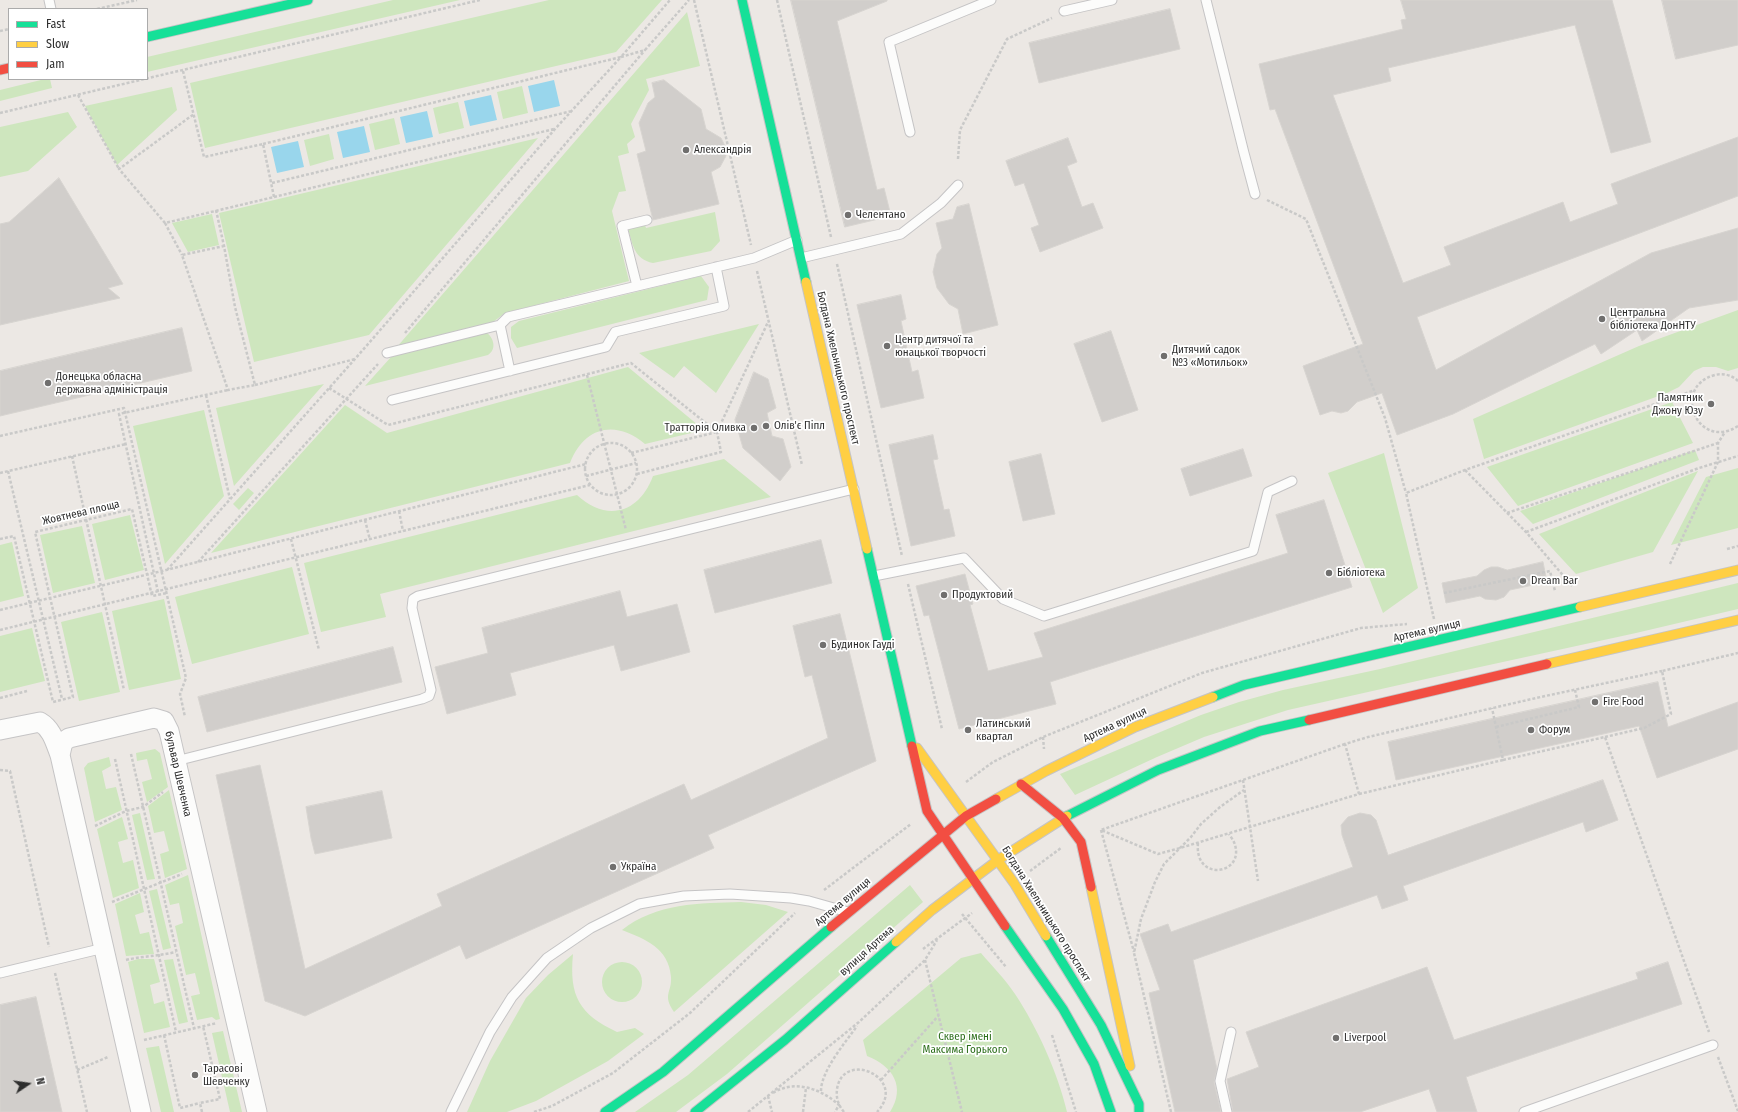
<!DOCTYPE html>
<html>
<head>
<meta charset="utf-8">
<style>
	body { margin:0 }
	#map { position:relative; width:1738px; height:1112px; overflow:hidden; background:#ece8e4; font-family:"Fira Sans Condensed",sans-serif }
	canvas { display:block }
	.legend { position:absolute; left:8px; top:8px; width:140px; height:72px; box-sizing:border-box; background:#fff; border:1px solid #ababab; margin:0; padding:5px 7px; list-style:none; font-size:12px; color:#2e2e2e }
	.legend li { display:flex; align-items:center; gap:8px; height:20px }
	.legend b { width:20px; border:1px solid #ababab }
	.north { position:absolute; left:8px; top:1064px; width:40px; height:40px; -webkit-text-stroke:3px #fff; paint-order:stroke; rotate:77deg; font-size:11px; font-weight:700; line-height:16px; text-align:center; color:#2e2e2e }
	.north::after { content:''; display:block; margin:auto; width:14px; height:18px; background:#2e2e2e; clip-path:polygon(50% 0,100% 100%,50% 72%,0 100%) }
</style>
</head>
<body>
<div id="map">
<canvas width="1738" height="1112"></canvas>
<ul class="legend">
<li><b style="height:5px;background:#16e098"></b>Fast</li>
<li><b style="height:5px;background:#ffcf43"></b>Slow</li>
<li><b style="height:5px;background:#f24e42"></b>Jam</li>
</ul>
<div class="north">N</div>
</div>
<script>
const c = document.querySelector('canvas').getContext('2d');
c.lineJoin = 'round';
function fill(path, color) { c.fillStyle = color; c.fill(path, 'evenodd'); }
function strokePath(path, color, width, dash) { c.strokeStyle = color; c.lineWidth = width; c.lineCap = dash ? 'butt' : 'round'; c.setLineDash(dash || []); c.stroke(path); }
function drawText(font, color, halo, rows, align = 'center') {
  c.font = font + ' "Fira Sans Condensed",sans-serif'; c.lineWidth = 3.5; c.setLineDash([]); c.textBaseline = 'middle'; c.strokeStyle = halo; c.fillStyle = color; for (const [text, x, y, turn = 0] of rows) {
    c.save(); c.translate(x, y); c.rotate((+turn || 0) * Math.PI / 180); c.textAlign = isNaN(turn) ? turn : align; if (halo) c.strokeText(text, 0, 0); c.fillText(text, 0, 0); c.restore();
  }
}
fill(new Path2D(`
	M393,0H460L147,72V57Z
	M549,0H662L616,52L205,148L190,83Z
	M687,12L700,66L646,79L649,90L631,124L635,137L627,144L629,153L618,156L626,191L619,192L612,211L629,281L505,313L493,322L396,348Z
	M45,79H50L52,88L0,101V90Z
	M522,86L528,113L503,119L497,92Z
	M172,87L177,110L117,165L85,106Z
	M458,102L464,128L439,134L433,108Z
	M68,112L77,127L28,171L0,177V127Z
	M394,118L400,144L375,150L369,124Z
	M329,134L334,159L310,166L304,140Z
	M538,138L369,335L254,362L219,213Z
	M715,212L720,241L711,251L653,263C634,259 633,245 628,229L645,225L646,228Z
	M212,214L219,245L188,252L172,223Z
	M701,276L709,287L707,300L517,348L511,338V327L519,321Z
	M1738,310V368L1728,371L1716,367H1703L1694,371L1679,387L1667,393L1484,459L1473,419L1639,346Z
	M759,324L716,393L684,366L674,378L639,353Z
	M486,332C494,338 497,349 488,355L365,386L391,357Z
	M628,367L704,430L645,444C615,419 584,427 570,463L211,553L345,405L387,433Z
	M324,384L234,486L216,408Z
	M1672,402L1693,443L1518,506L1487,467Z
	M204,410L224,496L165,564L133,426Z
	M1695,450L1699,460L1533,524L1520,511Z
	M1384,453L1418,588L1383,613L1328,473Z
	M724,459L771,497L380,594L386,617L321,632L304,563L577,495C606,522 639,514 653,476Z
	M1738,468V528L1671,545L1706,477Z
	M1698,471L1653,552L1576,574L1539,534Z
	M248,488L254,493L239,510L233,504Z
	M130,515L144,570L105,580L92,524Z
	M82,526L95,583L53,593L40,535Z
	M12,542L24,596L0,602V545Z
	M292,567L309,634L192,664L175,597Z
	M1738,583V609L1636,633L1457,672L1288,710L1204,737L1157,757L1075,795L1060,774L1201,715L1239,702L1283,690L1380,669Z
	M164,599L181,679L129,690L112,611Z
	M102,612L120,692L79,701L61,622Z
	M32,628L45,681L0,692V636Z
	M155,749L160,753L168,787L147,802L142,782L152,779L147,759L137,761L136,753Z
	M109,757L111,766L102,771L106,789L116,787L122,810L95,822L84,768L88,763Z
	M169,790L187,869L165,878L160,854L169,851L164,831L154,833L148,806Z
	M140,813L155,879L147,880L132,815Z
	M122,817L128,839L118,842L123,863L133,860L139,888L113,898L97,829Z
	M188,875L220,1019L216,1020L212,1017L197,1020L191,996L200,994L195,973L186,975L175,926L183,923L179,903L170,905L165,885Z
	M910,885L923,902L727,1074L676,1112H635L688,1075Z
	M157,889L171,948L163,950L149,891Z
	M140,893L144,912L135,915L140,934L149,932L154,954L126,956L115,904Z
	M741,902L766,905L788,912L674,1012C662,994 672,993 671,977C669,948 645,939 622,930C656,903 700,903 741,902Z
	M981,953C992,966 1005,979 1015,994C1037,1027 1058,1073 1067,1112H890C906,1087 893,1066 867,1056L863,1040L961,958Z
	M573,954C569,996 579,1014 617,1032L635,1028L644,1034L608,1061L536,1101L507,1112H467L490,1061L526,998L548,975Z
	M138,959H154L160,982L150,985L154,1004L164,1001L170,1027L144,1033L128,962Z
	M173,959L188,1022L179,1024L164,960Z
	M602 982a20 20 0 1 1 40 0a20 20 0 1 1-40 0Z
	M223,1031L242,1112H230L212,1033Z
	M159,1046L174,1112H161L146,1048Z`), '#cee6be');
fill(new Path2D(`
	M554,80L560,106L534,112L528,86Z
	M491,95L497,120L470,126L464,101Z
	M427,111L433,137L406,143L400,117Z
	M364,126L370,152L343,158L337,132Z
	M298,141L304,167L277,173L271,147Z`), '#99d6ec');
const building = new Path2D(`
	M791,0H887V1L837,21L877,190L884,188L891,216L845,227Z
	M1401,0H1612L1651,142L1611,153L1575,25L1388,68L1391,81L1333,95L1403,283L1451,265L1444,247L1563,202L1570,222L1618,204L1611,184L1738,137V196L1417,317L1436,370L1651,253L1738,228V300L1689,308L1642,341L1637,330L1601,354L1595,344L1453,414L1397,435L1382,393L1357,402L1348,411L1341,413L1332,411L1320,415L1303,366L1363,344L1275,109L1270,110L1259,64L1403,29L1401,20L1406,19Z
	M1662,0H1738V45L1676,59Z
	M1170,9L1180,49L1039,83L1029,43Z
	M664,80L701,109L706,129L721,138L726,148V156L720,167L711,172L719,204L653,220L637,154L646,151L639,123L648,103L655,97L652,83Z
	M1068,138L1077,162L1067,166L1082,207L1093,203L1103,228L1040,252L1031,228L1039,225L1024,183L1015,186L1006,161Z
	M59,178L123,284L108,288L120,298L0,325V224L9,222Z
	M969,204L998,325L963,334L958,309L949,304L937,288L933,272L937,254L942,248L936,223L953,219L957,207Z
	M901,295L906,319L901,321L912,372L918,370L924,398L881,408L857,305Z
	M182,328L192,371L0,416V371Z
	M1111,331L1138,410L1102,422L1074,344Z
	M754,372L768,379L776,408L767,413L772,436L783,439L791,467L780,481L743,448L735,420Z
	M933,435L938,459L933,460L944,510L949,509L955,536L911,546L889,445Z
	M1243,449L1252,476L1190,496L1181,469Z
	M1041,454L1055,514L1023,521L1009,462Z
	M1324,500L1352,587L1050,682L1056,704L959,729L929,615L924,616L916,586L965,574L973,604L970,605L988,671L1043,657L1034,633L1288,553L1276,515Z
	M821,540L832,583L715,613L704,570Z
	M1543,562L1547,582L1510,590L1504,597L1496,600L1485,599L1480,596L1446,603L1442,583L1477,576L1484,570L1491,567H1498L1507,570Z
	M620,591L627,617L677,604L690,652L621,671L614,645L510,673L516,695L447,714L435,667L488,653L482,628Z
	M840,614L876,761L708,835L714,848L466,959L460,945L305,1016L265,1001L216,775L260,765L305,969L442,906L437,894L684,784L691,800L828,738L812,675L805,677L793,626Z
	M393,647L402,682L207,732L198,697Z
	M1658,682L1668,727L1738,702V749L1657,778L1639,726L1396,780L1388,742Z
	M1603,780L1618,820L1586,832L1583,822L1403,886L1408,900L1382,909L1377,895L1193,960L1217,1069L1214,1082L1221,1112H1175L1149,993L1160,990L1140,934L1168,924L1171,932L1353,867L1342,835L1341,825L1348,817L1360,813L1371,815L1376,820L1388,855Z
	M382,791L392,838L315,854L311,838L306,807Z
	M1668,962L1682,1004L1466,1077L1477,1112H1437L1429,1089L1360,1112H1233L1227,1079L1259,1067L1246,1032L1427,967L1454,1040L1638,979L1636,973Z
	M36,997L62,1112H0V1005Z`);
fill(building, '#d1cecb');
strokePath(building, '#d7d4d0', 1);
const lane = new Path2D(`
	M49,0L51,9
	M1206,0L1244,153L1255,194
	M1064,11L1112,0
	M910,132L889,42L991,0
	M801,258L901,234L941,203L958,185
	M637,286L622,226L647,220
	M500,325L510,371
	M387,353L500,325L508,317L754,258L797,240
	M392,400L606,347L615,332L724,306L716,267
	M874,576L964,558L1003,599L1044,616L1253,551L1268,492L1292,481
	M176,761L422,699L429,696L431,690L412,608L413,599L418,596L854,489
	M0,973L104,948
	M451,1112L490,1032L512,997L547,958L591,928L639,904L684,896L730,894L791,898L809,901L848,912
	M1227,1112L1220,1081L1231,1032
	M1524,1112L1713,1045`);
const street = new Path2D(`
	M0,730L40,722C52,729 55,742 60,755
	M141,1112L60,755L63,742L69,738L154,718L164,721L169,731L257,1112`);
const fast = new Path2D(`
	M742,0L806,282
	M147,37L308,0
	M867,549L912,746
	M1213,697L1244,685L1580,607
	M1067,816L1158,770L1260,731L1309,720
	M1005,926L1063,1009L1094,1064L1111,1112
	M1046,936L1101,1025L1139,1104V1112
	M605,1112L663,1072L831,927
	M695,1112L785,1040L896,942`);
const slow = new Path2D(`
	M806,282L867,549
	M1580,607L1738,570
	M1547,664L1738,620
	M917,748L1014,883L1046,936
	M996,799L1046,771L1135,727L1213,697
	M1091,887L1130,1066
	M896,942L932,910L998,860L1067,816`);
const jam = new Path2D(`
	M0,70L9,68
	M1309,720L1547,664
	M912,746L927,811L1005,926
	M1021,784L1063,818L1081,842L1091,887
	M831,927L966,816L996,799`);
strokePath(lane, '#c5c4c5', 11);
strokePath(street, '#c5c4c5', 21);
strokePath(fast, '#c5c4c5', 11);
strokePath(slow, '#c5c4c5', 11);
strokePath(jam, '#c5c4c5', 11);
strokePath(new Path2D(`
	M694,0L751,245
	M777,0L831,237
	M97,9L137,0
	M0,31L9,29
	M183,71L204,157L263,144L274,197L165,223L119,169L194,114
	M78,95L119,169
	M0,113L480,0
	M263,144L621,57L670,0
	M958,159L960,130L1007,39L1052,18
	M272,183L572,111
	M274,197L554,129
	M1267,200L1306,219L1385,418L1406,493
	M216,210L224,246L235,307L255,385L228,390L182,255L224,246
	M165,223L182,255
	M837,264L902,556
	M757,271L802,465
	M405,333L645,50
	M587,375L626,530
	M1738,381C1732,375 1723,373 1715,375C1670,387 1698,452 1738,426
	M255,385L355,359
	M329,388L388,425L631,363L717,432L721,452L637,474
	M206,395L230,499
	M0,436L124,408L186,678L180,694L185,717
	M585 469a26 26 0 1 1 52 0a26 26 0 1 1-52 0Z
	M631,453L717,432L768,322
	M72,456L124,690
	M1465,470L1526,532L1573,587
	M8,471L62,699
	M0,473L126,444
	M586,476L636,463
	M399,511L403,531
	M1507,513L1718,443
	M365,520L370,540
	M1526,532L1699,468L1738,456
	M0,539L14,536L53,702L73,697L35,532L132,509L152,596L167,593
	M291,539L319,650
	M1727,549L1738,546
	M198,562L378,364
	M1670,564L1718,462V443L1725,432
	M167,570L355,359L555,129L621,57L645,50L689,0
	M908,584L942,729
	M158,592L119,414L228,390
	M1444,593L1550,571L1555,591
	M0,610L162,571L586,464
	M1434,619L1406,493L1465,470L1695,390
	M0,630L590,485
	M0,698L27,691
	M1496,727L1579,707L1575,690
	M1043,737L1044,749
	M1605,737L1644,728L1671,714L1662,671L1738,653
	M1345,744L1101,830L1158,854L1180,848L1359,794L1345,744L1368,737L1536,698L1662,671
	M131,754L194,1028
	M115,759L176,1032
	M1503,760L1605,737L1709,1032
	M0,770L10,771L49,947
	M1243,780L1258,881
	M966,782L993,762L1043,737L1202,673L1361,628L1407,624
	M1359,794L1503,760L1492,708
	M95,826L126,811L143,807L163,792
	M1101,830L1134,952
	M1198,843C1194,882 1244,875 1235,845C1234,841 1231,837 1229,834
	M1030,871L1061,848
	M824,890L911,824
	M112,902L182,874
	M962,914L1006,967
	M923,949L972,913
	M126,960C143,956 159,956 176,952
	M925,960L962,1112
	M55,973L87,1112
	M164,1035L180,1108L200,1103
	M1052,1035L1076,1112
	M144,1040L217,1023
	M1718,1057L1738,1111
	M77,1070L108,1057
	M881,1080L939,1015
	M821,1091C821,1071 845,1043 857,1026
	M773,1093C794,1079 822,1089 839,1105L835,1112
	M768,1096L772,1112
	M202,1112L200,1103L220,1099L203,1026
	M534,1112L552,1106L613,1073L690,1013L795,913
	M748,1112L859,1022L925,960L937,940
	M803,1112L806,1088
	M844,1112C838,1105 836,1098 837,1089C843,1049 909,1078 877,1112
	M1171,1112L1134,953L1141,919L1155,882L1164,864L1191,837L1201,824L1220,807L1244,790`), '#c9c9c8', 2.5, [3, 2]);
strokePath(lane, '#fcfcfb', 9);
strokePath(street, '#fcfcfb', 19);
strokePath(fast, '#16e098', 9);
strokePath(slow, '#ffcf43', 9);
strokePath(jam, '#f24e42', 9);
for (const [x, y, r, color] of [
	[686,150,4,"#706f6e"],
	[848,215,4,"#706f6e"],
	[1602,319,4,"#706f6e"],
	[887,346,4,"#706f6e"],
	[1164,356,4,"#706f6e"],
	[48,383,4,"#706f6e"],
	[1711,404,4,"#706f6e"],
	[766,426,4,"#706f6e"],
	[754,428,4,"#706f6e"],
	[1329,573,4,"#706f6e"],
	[1523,581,4,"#706f6e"],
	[944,595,4,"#706f6e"],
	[823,645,4,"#706f6e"],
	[1595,702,4,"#706f6e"],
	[968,730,4,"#706f6e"],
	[1531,730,4,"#706f6e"],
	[613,867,4,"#706f6e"],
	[1336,1038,4,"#706f6e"],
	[195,1075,4,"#706f6e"]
]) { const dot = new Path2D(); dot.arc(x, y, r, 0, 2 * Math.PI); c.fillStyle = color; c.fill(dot); strokePath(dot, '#fff', 1.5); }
drawText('11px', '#2e2e2e', '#fff', [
	["Александрія",694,150],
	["Челентано",856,215],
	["Центральна",1610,313],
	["бібліотека ДонНТУ",1610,326],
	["Центр дитячої та",895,340],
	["юнацької творчості",895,353],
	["Дитячий садок",1172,350],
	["№3 «Мотильок»",1172,363],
	["Донецька обласна",56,377],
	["державна адміністрація",56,390],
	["Памятник",1703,398,"right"],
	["Джону Юзу",1703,411,"right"],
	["Олів'є Піпл",774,426],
	["Тратторія Оливка",746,428,"right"],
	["Бібліотека",1337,573],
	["Dream Bar",1531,581],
	["Продуктовий",952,595],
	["Будинок Гауді",831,645],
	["Fire Food",1603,702],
	["Латинський",976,724],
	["квартал",976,737],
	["Форум",1539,730],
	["Україна",621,867],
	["Liverpool",1344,1038],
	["Тарасові",203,1069],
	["Шевченку",203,1082]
], 'left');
drawText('11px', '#2e2e2e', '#fff', [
	["Богдана Хмельницького проспект",838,368,77],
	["Жовтнева площа",81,513,-13],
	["Артема вулиця",1427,631,-13],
	["Артема вулиця",1115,725,-25],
	["бульвар Шевченка",178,774,77],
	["Артема вулиця",843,902,-40],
	["Богдана Хмельницького проспект",1046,914,58],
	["вулиця Артема",867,951,-42]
]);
drawText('11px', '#2c6e1b', '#fff', [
	["Сквер імені",965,1037],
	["Максима Горького",965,1050]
]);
</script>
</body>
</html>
